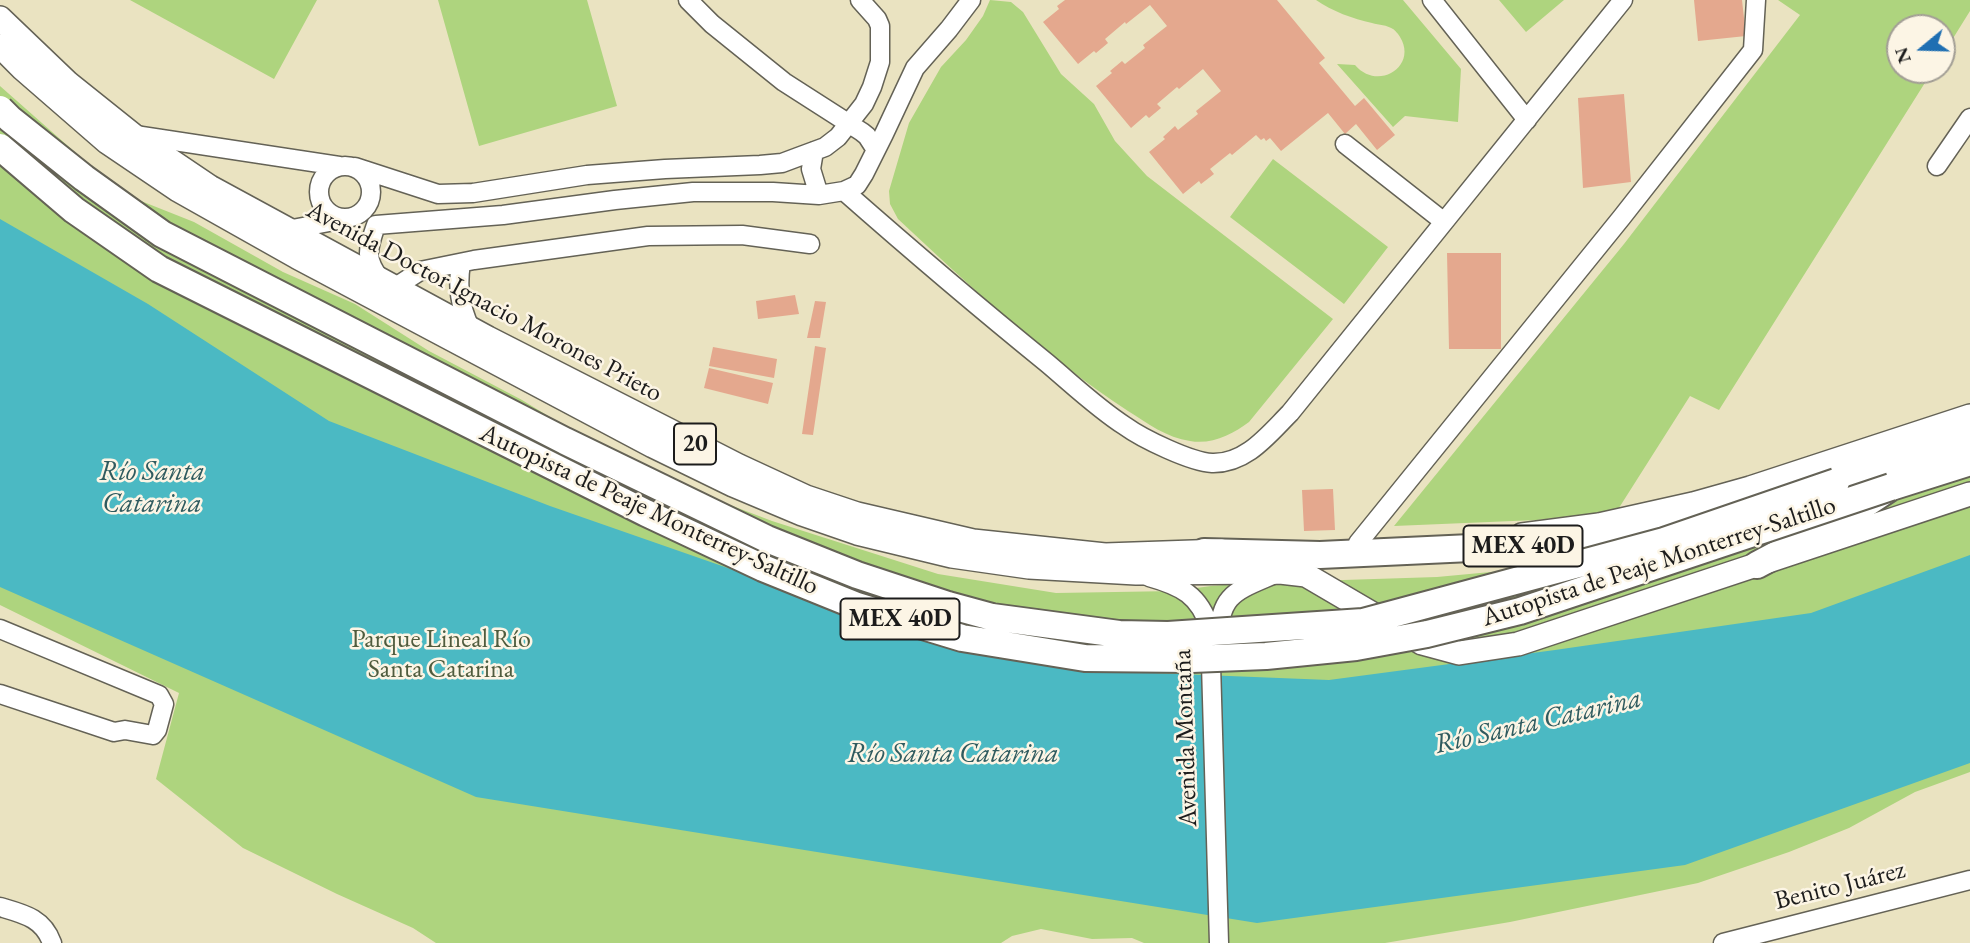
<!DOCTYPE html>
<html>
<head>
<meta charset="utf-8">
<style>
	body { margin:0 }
	#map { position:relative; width:1970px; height:943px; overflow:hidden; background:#eae3c1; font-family:"EB Garamond",serif }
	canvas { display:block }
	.north { position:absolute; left:1886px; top:14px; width:70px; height:70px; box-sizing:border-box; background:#fcf5e5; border:2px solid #a29e95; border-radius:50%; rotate:251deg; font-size:19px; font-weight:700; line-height:28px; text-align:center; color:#1c1c1c }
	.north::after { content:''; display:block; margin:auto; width:24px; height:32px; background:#1f6fb2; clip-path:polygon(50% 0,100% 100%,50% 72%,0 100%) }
</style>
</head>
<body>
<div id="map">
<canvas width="1970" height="943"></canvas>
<div class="north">N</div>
</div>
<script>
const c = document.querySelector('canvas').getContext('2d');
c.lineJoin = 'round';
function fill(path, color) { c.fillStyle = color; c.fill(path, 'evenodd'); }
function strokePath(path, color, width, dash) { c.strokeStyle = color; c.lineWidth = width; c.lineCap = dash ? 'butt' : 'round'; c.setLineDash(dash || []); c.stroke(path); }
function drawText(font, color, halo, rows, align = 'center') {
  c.font = font + ' "EB Garamond",serif'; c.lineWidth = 5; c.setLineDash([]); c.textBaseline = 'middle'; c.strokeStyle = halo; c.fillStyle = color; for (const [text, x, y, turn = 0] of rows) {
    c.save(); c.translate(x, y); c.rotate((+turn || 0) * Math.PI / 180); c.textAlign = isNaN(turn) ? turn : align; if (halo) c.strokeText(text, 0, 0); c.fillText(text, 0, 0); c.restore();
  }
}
fill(new Path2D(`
	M130,0H317L274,79Z
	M438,0H587L617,106L479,146Z
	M990,0L1011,2L1023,12L1061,74L1094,104L1115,141L1147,176L1333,319L1249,422C1233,434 1212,445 1190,441C1167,438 1147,423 1128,411C1044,356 971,287 898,219L890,204L889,191L909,123L941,67L966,40L983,16Z
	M1316,0H1403L1461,69L1458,122L1405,116L1393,127L1337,64L1355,65C1378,92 1418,66 1400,37C1399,35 1395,30 1393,29C1387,25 1379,25 1372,23C1353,19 1332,11 1316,0Z
	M1499,0H1564L1526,32Z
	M1778,0H1970V11L1942,56V28H1900V70H1933L1719,410L1690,396L1617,511L1537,520L1394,526L1624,244L1800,15Z
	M0,86L102,176L136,199L194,222L283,272L355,304L429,351L522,400L581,436L683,487L772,521L938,574L1056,593L1175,591L1211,586L1250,583L1437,577L1566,565L1970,445V772L1915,792L1849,828L1789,852L1698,883L1510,922L1385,943H1144L1132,938L1092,939L1041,929L1012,936L1001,943H436L413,928L337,894L243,848L156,779L179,693L0,605Z
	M1273,159L1388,247L1344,304L1230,217Z`), '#aed47e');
fill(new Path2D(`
	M0,219L148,304L329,421L550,506L897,627L1104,671L1329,680L1555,650L1811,613L1970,555V763L1685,865L1257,923L476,797L0,587Z`), '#4bb9c3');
fill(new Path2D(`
	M1065,0H1277L1325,58L1319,63L1355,106L1364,98L1395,135L1377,150L1356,124L1345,134L1328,113L1281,151L1270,138L1266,141L1264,138L1261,140L1256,135L1232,155L1230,153L1210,169L1214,174L1201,184L1199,181L1183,194L1149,152L1165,139L1163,137L1175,126L1178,130L1198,114L1196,111L1221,91L1203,69L1179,89L1177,87L1157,104L1161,108L1149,118L1146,115L1131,128L1096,86L1112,73L1110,71L1122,61L1125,64L1145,48L1143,45L1167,26L1150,5L1126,24L1125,22L1105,39L1108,43L1096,53L1094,51L1078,64L1043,22L1059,9L1057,6Z
	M1694,0H1742L1746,36L1698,41Z
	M1624,94L1631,182L1583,188L1578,98Z
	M1447,253H1501V349H1449Z
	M795,295L799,314L758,319L756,301Z
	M815,301L826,302L820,338H807Z
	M815,346L826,348L813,435L802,434Z
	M713,347L777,359L774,378L709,366Z
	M709,368L773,383L768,404L704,388Z
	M1333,489L1335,530L1304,531L1302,490Z`), '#e4a88e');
const minor = new Path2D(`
	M688,0L712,24L784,82L862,132L867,136L876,150
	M1432,0L1527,120
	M135,135L339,166
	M1345,144L1443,221
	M814,151L811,169L819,195
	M319 192a26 26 0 1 1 52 0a26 26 0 1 1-52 0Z
	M1937,166L1970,118
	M355,167L438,194L473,193L587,175L665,169L760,165L782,163L798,157L825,147L838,137L864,104L872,87L880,62V26L877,19L860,0
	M844,191C911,250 978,307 1047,363C1072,384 1097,408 1125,426C1143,439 1191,462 1212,463C1246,464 1268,435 1290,413L1623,0
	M287,230L345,219
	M461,263C457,288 460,305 470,328
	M380,279C364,258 368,249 376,225L503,215L615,200L693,192H773L819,195L844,191L857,185L864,174L884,134L915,68L949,29L971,0
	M394,288L420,271L474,260L648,236L742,235L810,244
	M1358,543L1622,217L1753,50L1756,0
	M1149,577C1181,586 1200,595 1210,629L1219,943
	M0,629L159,695L164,704L157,730L153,735L125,730L114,732L0,694
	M1219,642C1218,594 1236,591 1275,574
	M0,907C24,914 43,918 52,943
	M1723,943L1970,880`);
const major = new Path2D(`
	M0,18L68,83L133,135L210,187L488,338L739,466L806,497L857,514L973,541L1105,555L1222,551
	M0,46L23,69L107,142L178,190L297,257L653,446L733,485L802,514L857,533L952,556L1029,567L1136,573L1280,572L1306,575L1422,643L1459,653L1518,644L1970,494
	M1522,535L1599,525L1693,504L1750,488L1970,416`);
const highway = new Path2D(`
	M1814,487L1836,482L1970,440
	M1204,552L1320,555L1557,544L1636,533L1713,513
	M1757,565L1843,519L1891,487L1970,462`);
strokePath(minor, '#646256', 21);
strokePath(major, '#646256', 26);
strokePath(highway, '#646256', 30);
strokePath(minor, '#fff', 18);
strokePath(major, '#fff', 23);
strokePath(highway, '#fff', 26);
const highwayBridge = new Path2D(`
	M0,109L10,119L84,178L162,234L565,441L767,539L857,575L948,605L992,617L1119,634L1168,635L1363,622L1664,541L1836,482
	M0,147L74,210L159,269L646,513L763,568L857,606L962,638L1085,658L1192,659L1266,656L1356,647L1427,634L1520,611L1891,487`);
strokePath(highwayBridge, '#646256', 30, []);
strokePath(highwayBridge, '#fff', 26);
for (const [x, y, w] of [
	[695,444,42],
	[1523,546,119],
	[900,619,119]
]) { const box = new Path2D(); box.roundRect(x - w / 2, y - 20.5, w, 41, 5); c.fillStyle = '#fcf5e5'; c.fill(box); strokePath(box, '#1c1c1c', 2); }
drawText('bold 24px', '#1c1c1c', null, [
	["20",695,444],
	["MEX 40D",1523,546],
	["MEX 40D",900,619]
]);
drawText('26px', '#1c1c1c', '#fcf5e5', [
	["Avenida Doctor Ignacio Morones Prieto",484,302,28],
	["Autopista de Peaje Monterrey-Saltillo",649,510,25],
	["Autopista de Peaje Monterrey-Saltillo",1659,562,-18],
	["Avenida Montaña",1186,738,-92],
	["Benito Juárez",1840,886,-14]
]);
drawText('26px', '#4f5c3e', '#fcf5e5', [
	["Parque Lineal Río",441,640],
	["Santa Catarina",441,670]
]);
drawText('italic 28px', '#2f5b5f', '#fcf5e5', [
	["Río Santa",152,472],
	["Catarina",152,504],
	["Río Santa Catarina",1538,722,-13],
	["Río Santa Catarina",953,754]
]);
</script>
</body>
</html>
